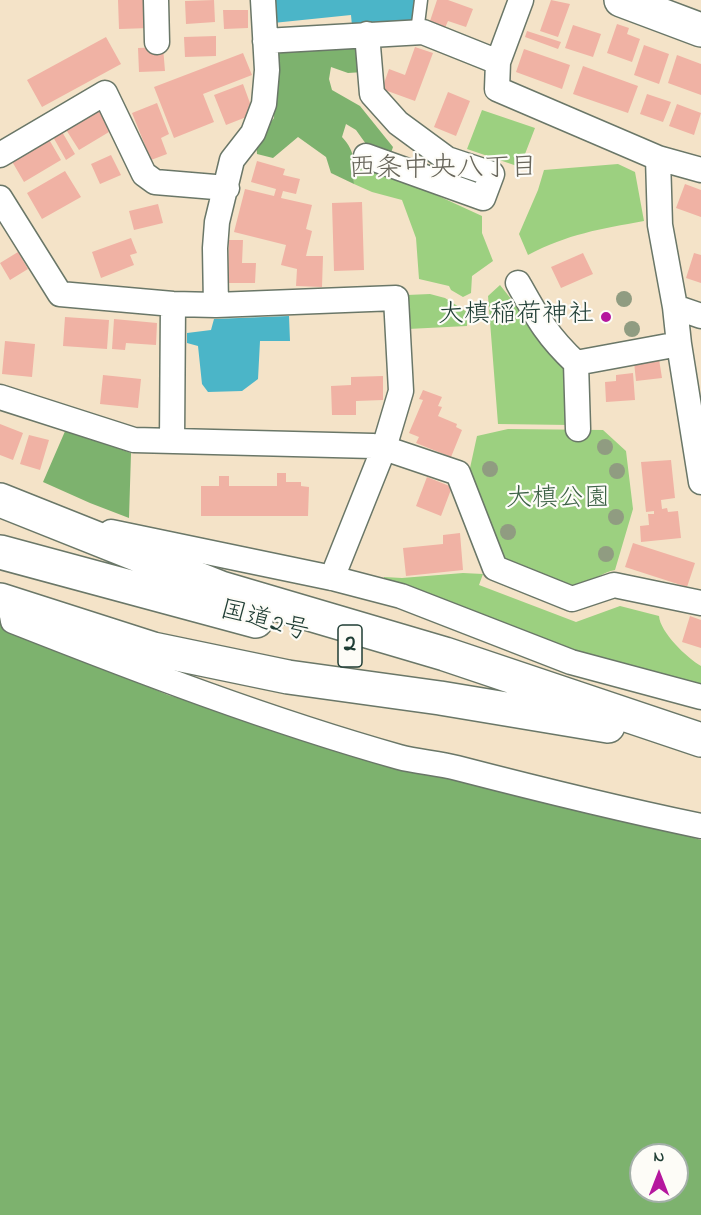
<!DOCTYPE html>
<html>
<head>
<meta charset="utf-8">
<style>
	body { margin:0 }
	#map { position:relative; width:701px; height:1215px; overflow:hidden; background:#f4e3c8; font-family:"Indie Flower",sans-serif }
	canvas { display:block }
	.north { position:absolute; left:629px; top:1143px; width:60px; height:60px; box-sizing:border-box; background:#fdfcf7; border:2px solid #a4b0a9; border-radius:50%; rotate:0deg; font-size:16px; font-weight:700; line-height:24px; text-align:center; color:#1f3d34 }
	.north::after { content:''; display:block; margin:auto; width:21px; height:27px; background:#b5179e; clip-path:polygon(50% 0,100% 100%,50% 72%,0 100%) }
</style>
</head>
<body>
<div id="map">
<canvas width="701" height="1215"></canvas>
<div class="north">N</div>
</div>
<script>
const c = document.querySelector('canvas').getContext('2d');
c.lineJoin = 'round';
function fill(path, color) { c.fillStyle = color; c.fill(path, 'evenodd'); }
function strokePath(path, color, width, dash) { c.strokeStyle = color; c.lineWidth = width; c.lineCap = dash ? 'butt' : 'round'; c.setLineDash(dash || []); c.stroke(path); }
function drawText(font, color, halo, rows, align = 'center') {
  c.font = font + ' "Indie Flower","Klee One",sans-serif'; c.lineWidth = 4.5; c.setLineDash([]); c.textBaseline = 'middle'; c.strokeStyle = halo; c.fillStyle = color; for (const [text, x, y, turn = 0] of rows) {
    c.save(); c.translate(x, y); c.rotate((+turn || 0) * Math.PI / 180); c.textAlign = isNaN(turn) ? turn : align; if (halo) c.strokeText(text, 0, 0); c.fillText(text, 0, 0); c.restore();
  }
}
fill(new Path2D(`
	M482,110L535,128L520,167L467,149Z
	M358,164L408,182L482,216V233L493,261L472,276L471,293L463,297L451,290L449,286L419,279L416,238L402,200L372,192L354,184L353,166Z
	M618,164L635,172L644,221C600,229 568,234 528,255L519,234L538,190L544,170Z
	M500,285L564,366L570,425L498,424L488,296Z
	M430,294L445,298L467,312V326L408,329L407,295Z
	M508,429L603,430L626,451L633,509L615,570C603,572 595,580 584,584C567,591 520,566 502,559L470,468L477,436Z
	M463,573L483,574L479,585L576,622L620,606L659,616C660,632 687,658 701,666V690L460,617L456,605L429,595L383,583L384,577L402,578Z`), '#9cd080');
fill(new Path2D(`
	M297,47L359,48L363,72L348,73L331,67L329,79L332,90L360,106L393,147L390,156L366,144L356,130L346,124L342,137C357,153 353,163 354,184L331,173L326,157L298,137L273,158L257,154L256,141L274,118L275,55Z
	M66,429L131,453L129,518L90,503L43,482Z
	M0,624L168,695L312,737L457,768L701,840V1215H0ZM641,1155H677V1191H641Z`), '#7db26e');
fill(new Path2D(`
	M272,0H418L416,22L352,26L351,15L273,23Z
	M289,316L290,341H260L258,379L242,391L208,392L202,384L198,346L187,343V333L211,330L214,319Z`), '#4bb5c8');
fill(new Path2D(`
	M118,0H149L150,28L119,29Z
	M214,0L215,22L186,24L185,1Z
	M437,0H448L473,9L466,27L448,21L444,30L429,24Z
	M551,0L570,4L558,37L540,31Z
	M223,10H248V28L224,29Z
	M617,24L629,28L627,34L640,39L632,62L607,53Z
	M573,25L601,34L593,57L565,48Z
	M527,31L561,42L558,49L525,37Z
	M216,36V56L185,57L184,37Z
	M106,37L121,64L42,107L27,80Z
	M644,45L669,54L659,84L634,75Z
	M163,47L165,71L139,72L138,48Z
	M415,47L433,53L415,101L382,89L389,69L405,75Z
	M524,49L570,65L562,89L516,72Z
	M243,53L252,75L203,94L214,122L174,138L154,87Z
	M677,55L701,64V95L668,83Z
	M583,66L638,86L628,113L573,94Z
	M243,84L254,114L226,125L214,95Z
	M448,92L470,101L456,136L434,127Z
	M647,94L671,102L663,122L640,114Z
	M157,103L169,134L161,138L167,154L151,160L132,113Z
	M677,104L701,113L694,135L669,126Z
	M98,108L109,127L107,128L109,132L79,150L65,128Z
	M61,130L75,154L66,160L52,135Z
	M47,136L61,160L24,182L10,158Z
	M111,155L121,175L100,184L91,164Z
	M257,161L285,169L283,175L300,179L296,194L283,191L281,198L312,205L306,229L312,231L306,256H323L322,287L296,286L297,269L281,265L286,245L234,232L245,189L274,196L276,189L251,182Z
	M65,171L81,197L42,219L27,193Z
	M685,184L701,190V217L676,208Z
	M362,202L364,270L334,271L332,203Z
	M158,204L163,223L134,230L129,211Z
	M131,238L137,253L130,255L134,265L101,278L92,252Z
	M229,240H243L242,263H256L255,283H228Z
	M18,252L28,269L10,280L0,263Z
	M583,253L593,274L561,288L551,267Z
	M694,253L701,255V283L686,278Z
	M65,317L109,320L107,349L63,346Z
	M114,319L157,323L156,345L126,343L125,350L112,349Z
	M5,341L35,344L32,377L2,374Z
	M659,359L662,378L636,381L634,362Z
	M633,373L635,400L606,402L605,382L616,381V375Z
	M103,375L141,379L138,408L100,404Z
	M383,376V400L356,401V415H332L331,386L351,385V377Z
	M423,390L442,397L438,406L442,407L438,416L457,424L456,427L462,430L451,457L416,443L419,437L409,433L423,400L419,399Z
	M0,424L23,433L13,460L0,455Z
	M29,435L49,440L40,470L20,464Z
	M671,460L675,498L661,500L662,509L667,508L668,512L678,511L681,538L641,542L640,526L649,525L648,514H654V511L646,512L641,462Z
	M277,473H286V482H301V486L309,487L308,516H201V486H219V476H229V486H277Z
	M427,477L452,487L441,516L416,506Z
	M460,533L463,570L406,576L403,548L443,544V535Z
	M633,543L695,563L687,587L625,567Z
	M690,616L701,620V648L682,642Z`), '#f0b2a4');
const lane = new Path2D(`
	M417,32L421,0`);
const street = new Path2D(`
	M156,0L157,42
	M521,0L498,62L497,89L658,158L701,170
	M265,41L423,32L498,62
	M0,155L105,93L144,174L155,182L227,188
	M366,156L483,198L492,174L447,159L398,123L372,94L367,34
	M658,158L660,225L675,307L679,344L701,482
	M0,198L60,294L173,304L216,305L396,298L401,391L384,448L332,578
	M518,283C537,317 547,336 576,363
	M216,305L215,248L217,222L232,160L253,133L264,104L267,70L263,0
	M675,307L701,316
	M0,397L134,440L373,446L384,448L458,473L495,568L572,599L614,585L701,603
	M578,429L576,363L679,344
	M172,441L173,304
	M111,532L332,578L401,596L571,662L701,697
	M10,604L13,621C140,671 268,720 399,757C418,762 438,763 457,768C538,789 619,809 701,826`);
const secondary = new Path2D(`
	M621,0L701,30`);
const highway = new Path2D(`
	M0,500L221,588L445,654L701,740
	M0,552L256,621
	M0,600L153,649L288,677L440,698L608,726`);
strokePath(lane, '#6a7768', 15);
strokePath(street, '#6a7768', 27);
strokePath(secondary, '#6a7768', 36);
strokePath(highway, '#6a7768', 36);
strokePath(lane, '#fff', 12);
strokePath(street, '#fff', 24);
strokePath(secondary, '#fff', 33);
strokePath(highway, '#fff', 33);
c.fillStyle = '#909c81';
for (const [x, y] of [
	[624,299],
	[632,329],
	[605,447],
	[490,469],
	[617,471],
	[616,517],
	[508,532],
	[606,554]
]) { c.beginPath(); c.arc(x, y, 8, 0, 2 * Math.PI); c.fill(); }
for (const [x, y, r, color] of [
	[606,317,6,"#b5179e"]
]) { const dot = new Path2D(); dot.arc(x, y, r, 0, 2 * Math.PI); c.fillStyle = color; c.fill(dot); strokePath(dot, '#fdfcf7', 2); }
for (const [x, y, w] of [
	[350,646,24]
]) { const box = new Path2D(); box.roundRect(x - w / 2, y - 21, w, 42, 4.5); c.fillStyle = '#fdfcf7'; c.fill(box); strokePath(box, '#1f3d34', 1.5); }
drawText('bold 24px', '#1f3d34', null, [
	["2",350,646]
]);
drawText('26px', '#1f3d34', '#fdfcf7', [
	["大槙稲荷神社",594,317]
], 'right');
drawText('26px', '#3e6247', '#fdfcf7', [
	["大槙公園",558,501]
]);
drawText('26px', '#1f3d34', '#fdfcf7', [
	["国道2号",264,623,15]
]);
drawText('27px', '#68665b', '#fdfcf7', [
	["西条中央八丁目",443,171]
]);
</script>
</body>
</html>
